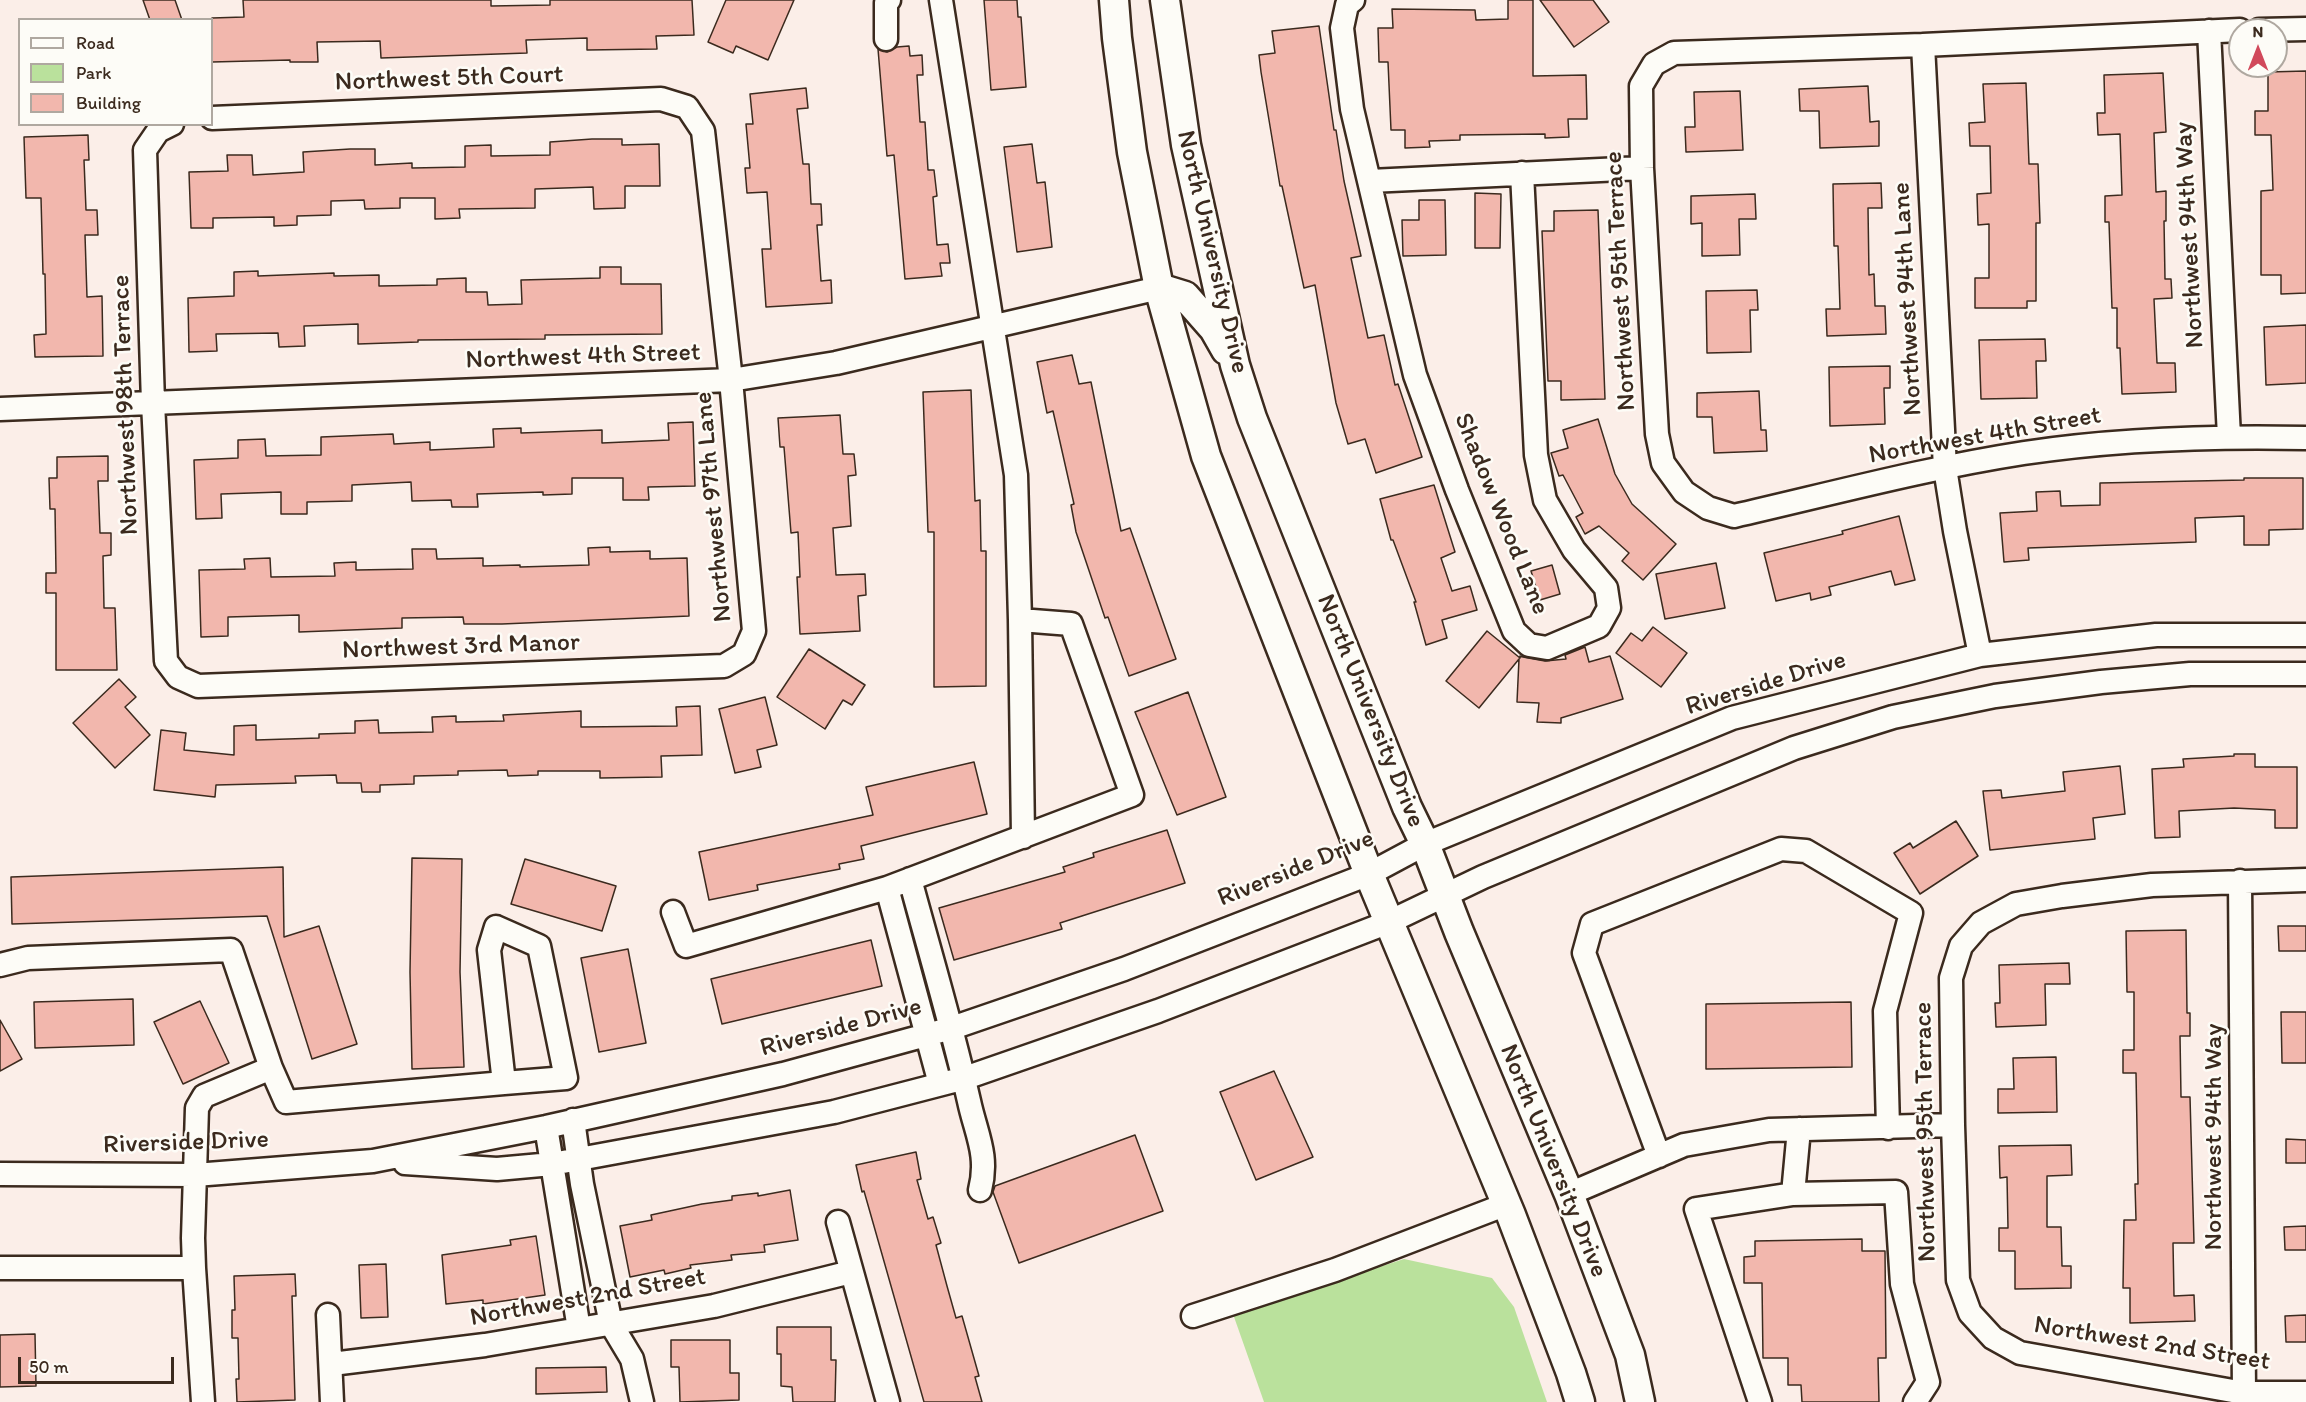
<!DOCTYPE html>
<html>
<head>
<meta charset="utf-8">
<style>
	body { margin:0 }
	#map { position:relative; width:2306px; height:1402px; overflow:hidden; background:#fbeee8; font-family:Itim,sans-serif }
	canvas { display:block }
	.legend { position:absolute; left:18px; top:18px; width:195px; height:108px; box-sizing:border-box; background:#fdfcf7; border:2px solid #afa8a0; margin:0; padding:8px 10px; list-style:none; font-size:18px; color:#3b2a1e }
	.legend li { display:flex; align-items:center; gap:12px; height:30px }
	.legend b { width:30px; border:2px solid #afa8a0 }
	.north { position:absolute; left:2228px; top:18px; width:60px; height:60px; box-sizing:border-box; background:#fdfcf7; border:2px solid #afa8a0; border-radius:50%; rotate:0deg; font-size:16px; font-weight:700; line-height:24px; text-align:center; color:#3b2a1e }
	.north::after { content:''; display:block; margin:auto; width:21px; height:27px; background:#d1495b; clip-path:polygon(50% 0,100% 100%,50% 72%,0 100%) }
	.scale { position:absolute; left:18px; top:1357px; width:156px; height:27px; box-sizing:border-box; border:3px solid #3b2a1e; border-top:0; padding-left:8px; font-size:18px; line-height:21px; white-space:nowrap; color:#3b2a1e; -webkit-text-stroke:4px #fdfcf7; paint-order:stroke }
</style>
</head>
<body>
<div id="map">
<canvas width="2306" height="1402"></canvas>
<ul class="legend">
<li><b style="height:8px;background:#fdfcf7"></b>Road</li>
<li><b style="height:16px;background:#bae19c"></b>Park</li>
<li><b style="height:16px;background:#f2b7ad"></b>Building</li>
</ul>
<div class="north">N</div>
<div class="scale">50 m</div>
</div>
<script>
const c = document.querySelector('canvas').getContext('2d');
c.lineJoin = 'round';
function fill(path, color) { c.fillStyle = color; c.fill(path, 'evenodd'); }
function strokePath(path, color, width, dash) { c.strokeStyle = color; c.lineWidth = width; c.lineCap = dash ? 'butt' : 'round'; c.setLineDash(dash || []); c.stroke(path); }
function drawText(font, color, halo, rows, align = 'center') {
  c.font = font + ' Itim,sans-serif'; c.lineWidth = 5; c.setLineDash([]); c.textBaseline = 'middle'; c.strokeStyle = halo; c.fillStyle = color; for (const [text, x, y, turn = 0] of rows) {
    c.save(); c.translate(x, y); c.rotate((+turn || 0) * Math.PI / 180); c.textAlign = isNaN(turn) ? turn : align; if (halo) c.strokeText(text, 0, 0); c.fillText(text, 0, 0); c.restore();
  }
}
fill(new Path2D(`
	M1404,1259L1492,1278L1514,1307L1547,1402H1264L1233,1314Z`), '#bae19c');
const building = new Path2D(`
	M143,0H175L182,20H150Z
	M243,0H491V6L550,5V0H692L694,35L656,36L657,49L587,50V38L526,40L527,53L381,58L380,41L317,42L318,62H290V60L212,62V18L244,17Z
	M726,0H794L768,60L736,46L733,53L708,42Z
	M984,0H1017L1018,17H1021L1026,87L991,90Z
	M1508,0H1533V76L1586,75L1587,119H1568L1569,137L1545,138V134L1460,135V140L1429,141L1430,147L1405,148V130H1391L1388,62H1379L1378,28H1393L1392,9L1475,10L1476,20L1508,19Z
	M1540,0H1593L1609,22L1574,47Z
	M1319,26L1334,130H1336L1344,181L1361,256L1351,258L1368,338L1384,335L1395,385L1398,384L1422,457L1376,473L1365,439L1348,444L1336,403L1315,285L1304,288L1282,186H1280L1261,72L1259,55L1275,53L1272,31Z
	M909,46L910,56L922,55L923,75H917L920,122H925L928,170H934L937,196L933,197L937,245L948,244L950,263H940L942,276L905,279L894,155L887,156L878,49L887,52L897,47Z
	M2306,71V293L2281,294V275H2261V191L2273,190L2271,135H2255V111H2268V72Z
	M2163,73L2166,132L2154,133L2156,192L2166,191V221H2164L2165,279H2171L2172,298L2154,299L2157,363H2175L2176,392L2122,394L2120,348H2117V308H2112L2109,222H2105V196L2122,195L2120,134L2098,135L2097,113H2105L2104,75Z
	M2026,83L2029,164H2038L2040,223H2036V301H2027V308H1975V278H1989V224L1978,225L1977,194L1991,193L1990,146H1970L1969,123L1985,122L1983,84Z
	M1868,86L1870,122L1879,121V146L1820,148L1819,111H1800L1799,89Z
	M806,88L808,108L797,109L803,164H809L811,204H821L822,225H817L821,281L831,280L832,303L766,307L762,249H771L767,192L747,193L745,168H750L746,124H753L750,94Z
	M1740,91L1743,150L1686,152L1685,127H1695L1694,92Z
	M88,135L89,160H84L86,210H97L98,235H85L87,297L102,296L103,356L35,357L34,335L46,334L45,274H43L41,198H26L24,137Z
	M592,139H622V145L659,144L660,186H625V208L594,209L593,187L535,189V208L459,209L460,218L435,219V198H400V208L365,209L364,200L331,201V215L297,216V225L274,226V217L213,218V228H191L189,172L228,171L227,155H252L253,175L304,172L303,152L350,149H375V165L412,163V168L465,167V146L491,145V156L550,155V142Z
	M1032,144L1037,183L1045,182L1052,247L1017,252L1004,147Z
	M1881,183L1882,208H1868L1869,275L1874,274L1875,306H1885L1886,334L1827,336L1826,309H1840L1838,246H1834L1833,184Z
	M1475,193L1501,194L1500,248H1475Z
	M1755,194L1756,219H1739L1740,255L1702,256V223L1691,224V196Z
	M1419,200H1445L1446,255L1403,256L1402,220H1419Z
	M1598,210L1605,399L1561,400V381H1548L1542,231H1554V211Z
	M600,267H621V284H661L662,334L545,335V339L418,340V342L358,344V324L304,326L305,346L279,347L278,333L216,334L217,351L189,352L188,298L234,296V272L258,271V276L334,273V276L379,275V286L437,285V279L466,278V292H487L488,305L522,304L521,280L600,278Z
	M1757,290L1758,310H1750L1751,352L1707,353L1706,291Z
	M2306,325V383L2266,385L2264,327Z
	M2045,339L2046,361H2036L2037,398L1981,399L1979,340Z
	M1072,355L1079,384L1091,382L1121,531L1130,528L1176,659L1129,676L1108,617L1105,618L1076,532L1071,505L1074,504L1053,411L1047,413L1037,362Z
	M1890,366V388H1884L1885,424L1830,426L1829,367Z
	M971,390L975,501L980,500L981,551H986V686L934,687V532H928L923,392Z
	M1759,391L1761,430H1766L1767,451L1714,453L1712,417H1697V393Z
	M840,415L843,454H854L856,475L848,476L851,526L833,528L836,575L865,574L866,595L858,596L860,631L800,634L797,577H800L798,532L791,533L784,447H780L778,418Z
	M1598,419L1615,474L1632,504L1676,544L1643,580L1622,561L1629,553L1599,526L1585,534L1576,517L1583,513L1563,475L1559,476L1551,453L1568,448L1563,430Z
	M693,422L695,486L648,487L649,500H623V478H572V494L543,495V492L477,494L478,507H452L451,500L412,501L411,482L352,485V501L307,502V514H281V492L221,494L222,518L196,519L194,460L238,458V440L265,439L266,456L321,455V437L393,434L394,444L430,442V450L494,447L493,429L521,428V433L602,430V443L669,440L668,423Z
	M108,456V481H98L100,533H111V555L103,556L104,608H115L117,670H56V593H46V573H56L55,509H50L49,478H57V457Z
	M2244,478H2303V529L2269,530V545H2244V516L2195,518L2196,542L2028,548L2029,560L2004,562L2000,513L2037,511L2036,492L2060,491L2061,506L2100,505V483L2244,480Z
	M1434,485L1455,552L1441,558L1452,591L1470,586L1477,610L1442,620L1447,638L1426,645L1414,602H1416L1393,540H1391L1380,499Z
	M1899,516L1915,580L1895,585L1891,571L1829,587L1831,595L1811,600L1810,593L1776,601L1764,553L1843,534L1842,531Z
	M610,547V552L650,551V559L687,558L689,616L502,624H464L463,617L402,618V628L299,632V615L228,617V636L201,637L199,570L245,569L244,559L270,558L271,577L335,576L334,563L356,562V570L413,569L412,549H436L437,559L483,558V566L520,565V567L589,565L588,548Z
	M1716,563L1725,608L1665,619L1656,574Z
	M1552,565L1560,594L1540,600L1531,571Z
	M1653,627L1687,653L1661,687L1616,653L1631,633L1642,641Z
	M1487,631L1520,658V656L1523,657L1545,661L1566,659L1565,655L1585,647L1589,662L1610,656L1623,699L1561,718V723L1537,722L1539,703L1517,702L1519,659L1479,708L1446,681Z
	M809,649L865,685L852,705L843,700L825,729L777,697Z
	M119,679L136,697L125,707L150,735L115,768L73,723Z
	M1188,692L1226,797L1177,815L1135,712Z
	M765,697L777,745L757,750L761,767L735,773L719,709Z
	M700,706L702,755L661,756L662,777L600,778V771H538V775L508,776L507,770L458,771V775L414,776V784L380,785V792H362L361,783H337L336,775L295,776L296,783L216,785L215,797L154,790L161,730L186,733L184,750L234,755V726L256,725V740L319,738V734L355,733V721L378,720L379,733L433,732L432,717L456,716V722L504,721L503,715L581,711V727L677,726L676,707Z
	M2234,754H2255V767H2297V828H2275V810L2234,808L2179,811L2180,837L2155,838L2152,769L2184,767L2183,759L2234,756Z
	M974,762L987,814L861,846L864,859L839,864L840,869L757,885L758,890L709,900L699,852L873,815L866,787Z
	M2120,766L2125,814L2093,818L2095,839L1990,850L1983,791L2001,790L2002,798L2065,791L2063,772Z
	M1956,821L1978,856L1920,894L1894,853L1910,843L1913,848Z
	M1167,830L1185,883L1060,923L1062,929L954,960L939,908L1065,872L1063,867L1094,857L1093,853Z
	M412,858L462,859L460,972L464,1067L412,1069L410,972Z
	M525,859L616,886L602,931L511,904Z
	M283,867L284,937L319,926L357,1044L312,1059L267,916L12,924L11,877Z
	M2278,926H2306V951H2279Z
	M2186,930L2187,1013H2190V1036H2180L2181,1097H2190L2194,1243H2173L2174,1296L2194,1295L2195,1321L2130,1323V1288H2123L2124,1220H2136L2135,1184H2138L2136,1073H2123V1050H2134V992H2127L2126,931Z
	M871,940L882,986L722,1024L711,979Z
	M628,949L646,1043L599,1052L581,958Z
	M2069,963L2070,984H2045L2046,1025L1996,1027L1995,1003H2000L1999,965Z
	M133,999L134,1045L35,1048L34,1002Z
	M200,1001L229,1063L183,1084L154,1022Z
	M1851,1002L1852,1067L1706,1069V1004Z
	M2281,1012H2306V1063H2282Z
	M0,1020L22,1059L0,1071Z
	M2056,1057L2057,1112L1998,1113V1089H2014L2013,1058Z
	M1274,1071L1313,1157L1256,1180L1220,1092Z
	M1135,1135L1163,1211L1019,1263L993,1192L995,1186Z
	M2286,1139L2306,1140V1163H2286Z
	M2071,1145L2072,1175L2047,1176V1227H2061L2062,1266H2071V1288L2015,1289V1251H1999V1228H2008L2007,1177L2000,1178L1999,1146Z
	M916,1152L921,1179L917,1180L928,1219L933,1217L941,1243L936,1245L947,1286L956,1318L962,1316L979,1376L975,1377L982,1402H924L864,1191L862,1192L856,1165Z
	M790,1190L798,1240L764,1245L765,1252L731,1255L732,1260L690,1265L691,1268L665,1274L664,1270L630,1277L620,1226L652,1220L651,1215L702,1204L732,1200V1196L758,1193V1196Z
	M2306,1226V1250H2285L2284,1227Z
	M536,1236L545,1295L483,1304V1300L446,1304L442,1255L511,1245L510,1240Z
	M1862,1239V1251H1885L1886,1358H1878L1879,1402H1802L1801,1385H1788V1358H1763L1762,1283H1744V1257L1755,1256V1241Z
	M386,1264L388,1317L361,1318L359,1265Z
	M295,1274L296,1296H292L295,1400L237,1402L236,1379H239L238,1338H232V1310H235L234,1276Z
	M2306,1315V1342H2286L2285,1316Z
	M777,1327H831V1360H836L835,1402H793L792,1387L781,1386V1354H777Z
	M35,1334L36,1386L0,1387V1335Z
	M671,1340H730V1373H739V1400L680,1402L679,1367H671Z
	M606,1367L607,1392L536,1394V1368Z`);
fill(building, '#f2b7ad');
strokePath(building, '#3b2a1e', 1.5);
const minor = new Path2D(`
	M1353,0L1347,5L1342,28L1352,109L1415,375L1457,490L1514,631L1529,645L1547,648L1599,626L1609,608L1606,588L1574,550L1545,500L1536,455L1522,173
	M2240,30L1923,45L1674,53L1654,64L1641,86L1642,168L1657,434L1663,463L1684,492L1708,508L1734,516C1830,494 1927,468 2024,453C2117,439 2212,436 2306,438
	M2259,30L2306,29
	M2209,31L2229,437
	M886,39V3L889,0
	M1923,45L1945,468L1955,531L1980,655
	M172,124L158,131L145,150L153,403L166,661L178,677L198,686L724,666L744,654L754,631L731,380L703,131L687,107L661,99L212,118
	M1370,181L1642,168
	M0,409L731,380L836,363L1159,288
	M1020,620L1023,837
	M910,879C930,953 952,1026 969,1101C976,1134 989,1155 980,1190
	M2306,880L2152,885L2062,896L2016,904L1981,923L1961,946L1951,978L1953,1125L1958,1280L1970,1313L1993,1338L2020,1353L2244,1393H2306
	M2240,881L2244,1393
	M887,888L940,1084
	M673,912L686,946L887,888L1132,795L1071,624L1020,620L1016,475L941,0
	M0,965L28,958L231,950L271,1068L204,1096L197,1108L193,1238L194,1268H0
	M271,1068L286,1102L504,1083L489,950L496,927L539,946L566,1078L504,1083
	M573,1120L582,1184L611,1324L632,1359L642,1402
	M546,1127L579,1329
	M1659,1156L1584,953L1592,924L1781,849L1806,851L1911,913L1885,1011L1888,1128
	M405,1163L497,1169L552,1164L834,1112L965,1078L1158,1011L1389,922L1483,877L1794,748L1893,717L1995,696L2101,682L2190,674H2306
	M0,1174L195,1175L373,1161L546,1127L783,1074L952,1028L1124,969L1369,874L1425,844L1732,718L1980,655L2156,635H2306
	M1569,1194L1684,1145L1769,1130L1953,1125
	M1793,1194L1799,1129
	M838,1222L888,1402
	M194,1268L203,1402
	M328,1315L332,1402
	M1193,1316L1335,1270L1507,1204
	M332,1364L485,1345L714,1306L851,1272
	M1760,1402L1696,1209L1793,1194L1896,1192L1902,1284L1928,1382L1915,1402`);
const major = new Path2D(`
	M1114,0L1117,38L1132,152L1159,288L1206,456L1369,874L1511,1215L1571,1373L1580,1402
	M1165,0L1186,145L1235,365L1252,418L1407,807L1425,844L1459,932L1569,1194L1630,1355L1640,1402
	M1159,288L1185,296L1214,329L1226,350`);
strokePath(minor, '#3b2a1e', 27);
strokePath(major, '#3b2a1e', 33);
strokePath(minor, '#fdfcf7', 22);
strokePath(major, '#fdfcf7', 28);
drawText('26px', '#3b2a1e', '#fdfcf7', [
	["Northwest 5th Court",449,79,-2],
	["Northwest 94th Way",2190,235,-93],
	["North University Drive",1212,252,77],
	["Northwest 95th Terrace",1621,281,-93],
	["Northwest 94th Lane",1908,299,-93],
	["Northwest 4th Street",583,357,-2],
	["Northwest 98th Terrace",126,405,-92],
	["Northwest 4th Street",1985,436,-10],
	["Northwest 97th Lane",714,507,-95],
	["Shadow Wood Lane",1501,514,68],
	["Northwest 3rd Manor",461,647,-2],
	["Riverside Drive",1766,684,-17],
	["North University Drive",1370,711,68],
	["Riverside Drive",1296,869,-22],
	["Riverside Drive",841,1028,-15],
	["Northwest 95th Terrace",1926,1132,-91],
	["Northwest 94th Way",2214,1137,-90],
	["Riverside Drive",186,1143,-2],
	["North University Drive",1553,1161,68],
	["Northwest 2nd Street",588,1298,-10],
	["Northwest 2nd Street",2152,1344,9]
]);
</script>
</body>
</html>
